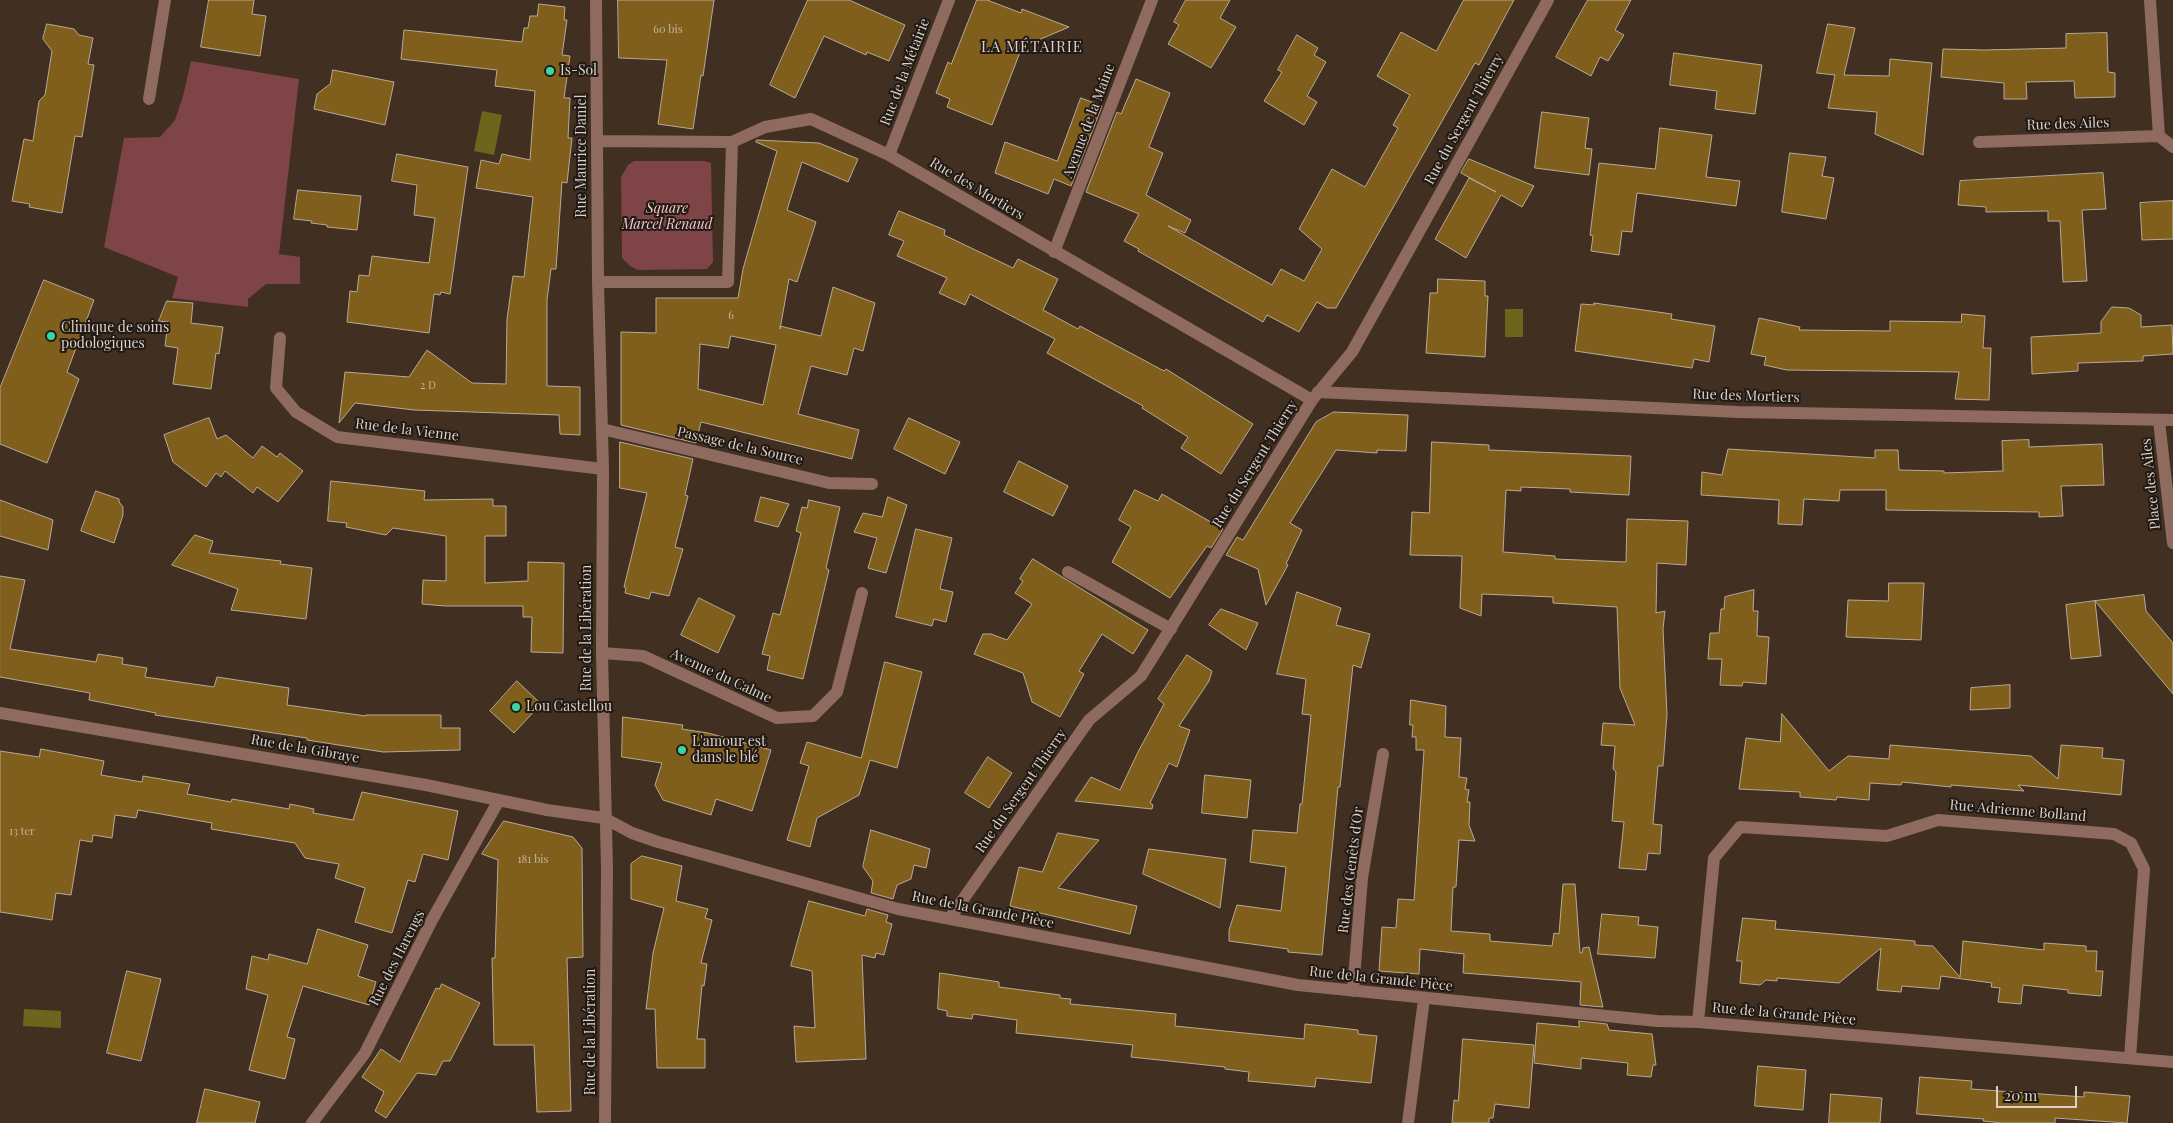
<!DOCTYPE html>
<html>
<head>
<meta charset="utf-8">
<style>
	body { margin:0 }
	#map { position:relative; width:2173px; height:1123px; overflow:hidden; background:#412f21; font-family:"Playfair Display",serif }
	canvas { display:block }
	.scale { position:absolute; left:1996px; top:1086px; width:81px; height:22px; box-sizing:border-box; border:2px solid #dcd1c8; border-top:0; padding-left:6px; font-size:15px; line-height:18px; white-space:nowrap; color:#dcd1c8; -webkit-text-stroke:4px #211913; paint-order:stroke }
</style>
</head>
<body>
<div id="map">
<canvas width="2173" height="1123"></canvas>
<div class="scale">20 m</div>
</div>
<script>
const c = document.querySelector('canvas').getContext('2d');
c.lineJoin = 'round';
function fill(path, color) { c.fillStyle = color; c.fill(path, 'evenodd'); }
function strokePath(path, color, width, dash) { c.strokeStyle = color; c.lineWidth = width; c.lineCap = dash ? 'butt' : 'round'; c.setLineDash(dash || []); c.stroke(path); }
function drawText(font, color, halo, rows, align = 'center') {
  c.font = font + ' "Playfair Display",serif'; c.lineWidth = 4; c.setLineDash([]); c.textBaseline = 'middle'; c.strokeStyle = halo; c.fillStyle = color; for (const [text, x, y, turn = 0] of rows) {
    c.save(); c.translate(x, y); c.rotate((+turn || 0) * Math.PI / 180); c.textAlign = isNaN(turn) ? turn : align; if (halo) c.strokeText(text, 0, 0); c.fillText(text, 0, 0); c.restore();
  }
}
fill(new Path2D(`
	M191,61L299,79L279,254L300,257V284H266L248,299V307L172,298L178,277L104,247L124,138L160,137L175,120L183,96Z
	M634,161H705L711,163L713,262L707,269L638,270L630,266L622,258L621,177L628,165Z`), '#7e4448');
fill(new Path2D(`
	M482,111L502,115L494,155L474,151Z
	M1505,309H1523V337H1505Z
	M24,1009L61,1011V1028L23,1026Z`), '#6e651d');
const building = new Path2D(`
	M209,0H254L252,14L266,16L260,56L201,47Z
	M618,0H714L703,76L701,75L693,129L658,124L667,60L619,58Z
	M808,0H849L905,25L889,61L867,52L866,55L824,36L795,98L770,85Z
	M977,0H987L1021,13L1022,9L1069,27L1022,47L992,125L947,107L950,99L936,93L948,62L951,64Z
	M1186,0H1230L1220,18L1236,27L1211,68L1168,44L1179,25L1174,22Z
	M1464,0H1514L1479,65L1475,63L1336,308H1327L1317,302L1299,332L1267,315L1263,322L1138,251L1139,249L1124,241L1139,214L1086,192L1117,112L1121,114L1136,79L1170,93L1149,147L1163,153L1146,195L1191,220L1185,233L1168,226L1272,285L1281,269L1304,281L1322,249L1299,229L1332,169L1365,187L1398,128L1393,125L1410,95L1377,76L1401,32L1436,51Z
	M1588,0H1631L1615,30L1624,35L1608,61L1600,57L1591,76L1556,57Z
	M539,4L565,7L564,20H567L562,55L570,56L564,98H570L568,138H572L567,183L562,182L556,269H551L547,300V386L580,387V435L560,434L559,415L414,410L355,403L339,423L345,372L409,377L427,350L472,383L506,384L507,319L513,276L524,277L533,197L476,188L481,160L499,164L502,154L530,160L535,91L495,86L497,70L401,59L404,30L522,42L524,28H528L530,16H537Z
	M47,24L74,29L79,35L93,38L88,64L94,65L82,137L75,136L62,213L29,207L30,204L12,201L24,139L33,141L39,101L45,95L52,51L43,39Z
	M1828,24L1855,28L1844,75L1889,76L1890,59L1932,63L1923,155L1875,134L1877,112L1828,108L1835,75L1817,73Z
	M2107,33L2108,72L2115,73V97L2075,98L2074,81L2026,82L2027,99H2004V83L1941,77L1943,49L1984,50L2066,48V34Z
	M1297,35L1318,48L1314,55L1326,62L1307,96L1317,102L1304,125L1264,101L1282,72L1278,70Z
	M1674,53L1762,65L1755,114L1715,109L1717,91L1670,85Z
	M333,70L394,82L385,125L314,109L317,94L330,84Z
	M1081,98L1102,106L1071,186L1054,179L1048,194L995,173L1005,142L1057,161Z
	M1542,112L1589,118L1585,148L1592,149L1589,175L1535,168Z
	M1660,128L1712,135L1706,177L1740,181L1736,206L1637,193L1632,232L1622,231L1619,255L1591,251L1593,236L1590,235L1599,163L1655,169Z
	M757,140L819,143L858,159L848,182L802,162L787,210L816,222L797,282L789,279L780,329V326L821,336L833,287L875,303L863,351L854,348L847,375L811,366L798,414L859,430L852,459L701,422L696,443L621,425V332L656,333V298H738L743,269L777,151L756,142ZM731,336L776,345L763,405L698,389L700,344L728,348Z
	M1790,153L1826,157L1822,176L1834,178L1826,219L1782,212Z
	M397,154L468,167L450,294L441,292L440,295L434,294L429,333L347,322L350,291L357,292L359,275L369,276L372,256L429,263L435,218L414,215L417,185L392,181Z
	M1469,159L1534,186L1522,207L1501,195L1466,258L1435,239L1469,178L1496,192L1461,173Z
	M2103,173L2106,209L2082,210L2087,281L2063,282L2060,221H2048V211L1986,212V207L1958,205L1960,181Z
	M298,190L361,196L357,230L327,227V225L311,223L312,221L294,219Z
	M2173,201V239L2142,240L2140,203Z
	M899,211L945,230L944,235L1013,268L1018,259L1058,279L1043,310L1078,329L1080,326L1164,371L1166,369L1253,424L1221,474L1181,448L1188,437L1142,408L1143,406L1047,353L1055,339L970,294L965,305L939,293L947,278L897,256L904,241L889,235Z
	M1438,279L1485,281V296H1488L1485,357L1426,353L1430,293H1437Z
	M44,280L94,300L67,372L79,379L47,463L0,444V388Z
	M167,301L193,303L191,323L223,327L219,354L216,353L211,389L173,384L178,348L165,346L168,322L159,321Z
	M1594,303L1672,314L1671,319L1715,326L1709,362L1694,359L1692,368L1575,351L1581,304L1594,305Z
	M2112,307L2129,308L2141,315V327L2172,325L2173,354L2143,356V361L2078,363V371L2032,374L2031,337L2101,333V322Z
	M1962,314L1985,316L1983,348H1991L1989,400L1955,399L1959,372L1787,370L1764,365L1766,357L1751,354L1759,318L1800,327L1799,330L1890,331V321L1961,322Z
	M1334,412L1408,415L1406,451L1377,450V453L1336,450L1290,523L1302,530L1286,564L1288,565L1266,605L1258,569L1226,555L1237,537L1243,540L1316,422Z
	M209,418L217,439L226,435L253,458L262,446L277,457L280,453L303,471L278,502L257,487L253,493L225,471L221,477L216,473L206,487L173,462L164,435Z
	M909,418L960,442L945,474L894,449Z
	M2029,440V447L2102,444L2104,485L2061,486L2063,516L2039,517V512L1886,510V490H1840L1839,501L1804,499L1802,525L1778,524L1779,500L1701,495L1702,472L1722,475L1728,449L1875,458V450H1898L1899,470L1944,471V473L2003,471L2002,441Z
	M620,442L693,459L685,495L688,496L675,547L683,549L669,596L651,592L649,599L625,593L626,588L624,587L647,493L620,488Z
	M1432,442L1489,445V450L1631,456L1629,495L1570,492V489L1521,487V491L1506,490L1503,552L1555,556V559L1626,562L1627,519L1688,521L1686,565L1657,563L1656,613L1665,611L1663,629L1667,715L1663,766H1658L1653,824L1662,825L1660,854L1648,853L1646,870L1619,868L1624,822L1612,821L1616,772L1613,769L1615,746L1601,745L1603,723L1635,725L1620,688L1617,607L1553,603V597L1482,594L1481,616L1460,608L1462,556L1410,555L1412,512L1429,513Z
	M1019,461L1068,486L1053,516L1004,492Z
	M331,481L425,491L424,500L493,499V506H506V536H485V583L528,581V562L564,563L563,653L531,652L532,617H523V606H445L422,604L423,580L446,581V536L393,528L386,535L346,527L347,523L328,521Z
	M1135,490L1158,501L1162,494L1223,529L1211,548L1207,546L1170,598L1112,562L1131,527L1119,520Z
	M96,491L119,499V502L123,507V515L114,543L81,531Z
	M761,497L789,504L778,527L755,521Z
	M888,497L907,505L886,573L868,568L877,538L854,532L863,513L882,517Z
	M0,500L53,520L48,550L0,536Z
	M809,500L840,507L826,568L829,570L803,679L767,670L770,656L762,654L773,613L780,615L801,533L796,531L802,507L807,508Z
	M916,529L952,538L940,589L953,592L946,622L934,619L932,626L896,617Z
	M195,535L213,541L209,553L281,561L280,564L312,568L306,619L231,610L238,589L172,565Z
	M1033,559L1148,630L1133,654L1102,634L1079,671L1084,674L1060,717L1032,702L1023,673L974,654L983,634H991L1007,640L1032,604L1015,593L1023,581L1020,579Z
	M0,576L25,580L10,649L96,662L98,654L123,658L122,664L147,668L145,677L214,687L217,677L289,688L287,705L366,716V715H441V728H460V750L383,752L307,740V738L155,715L156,713L89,700L90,693L0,677Z
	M1889,583H1924L1921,640L1846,637L1848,600L1888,601Z
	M1754,590L1753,611H1758L1757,636L1769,637L1766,684L1743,682L1742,686L1720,685L1722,659H1708L1710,633H1719L1721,609H1724L1725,597Z
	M1297,592L1341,608L1336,625L1370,634L1361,668L1353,665L1340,787H1338L1322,955L1288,952V949L1229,941V930L1237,905L1281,911L1286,867L1250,862L1253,830L1297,833L1300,804H1302L1311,715L1302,714L1306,679L1277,674Z
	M2144,595L2146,611L2173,643V694L2095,601Z
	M699,598L735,616L718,653L681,635Z
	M2095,601L2101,656L2071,659L2066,605Z
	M1221,609L1258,623L1246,650L1209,625Z
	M1187,655L1212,671L1209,681L1179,726L1190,730L1177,767L1169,763L1150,803L1153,805L1152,809L1075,801L1091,777L1120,790L1138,752L1164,704L1158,699Z
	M885,662L922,672L897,768L870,760L859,795L817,818L810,847L787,840L809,766L800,763L807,742L861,758Z
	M517,681L541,704L514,733L490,711Z
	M2010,685V708L1970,710L1971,688Z
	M1411,700L1446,706L1445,737L1461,738L1459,777L1467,778L1465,789L1469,790L1467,802H1470L1469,825L1475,841L1459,840L1456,887H1453L1451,931L1490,934V941L1552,946L1554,933L1559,934L1563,884H1575L1580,953H1582L1583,948L1589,947L1603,1007L1580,1005L1581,982L1463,973L1464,954L1420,949L1419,974L1379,971L1382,927L1396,928L1398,899L1414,900L1424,750H1416V737H1412L1413,725H1410Z
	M1782,714L1829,771L1848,756L1889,759L1890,745L2031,756L2058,779L2061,745L2103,748L2102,758L2124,760L2121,795L2018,785L2024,791L1951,785V787L1902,782L1901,785L1870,783L1869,800L1837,797L1836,800L1800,797V792L1739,789L1746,738L1780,742Z
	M623,717L683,725L682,729L708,733L771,750L752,811L716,799L711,815L663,800L655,785L662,763L622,757Z
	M41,749L104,761L101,775L142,782L143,776L190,784L187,794L231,802L232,799L289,809L290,804L314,809L313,813L353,820L362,792L458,811L448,860L423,854L415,882L408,880L392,933L355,922L365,888L335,878L339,864L305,858L295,843L211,829L212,823L138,810L136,818L115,815L112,838L93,835L92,842L80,840L71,895L56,893L52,920L0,912V751L39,757Z
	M988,757L1012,773L989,808L965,793Z
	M1205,775L1251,780L1247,818L1202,813Z
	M504,821L573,837L582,848L583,957L567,958L571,1111L537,1112L534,1045H494L492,958H495L498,860L482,854Z
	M871,830L930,849L926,868L914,865L911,879L897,885L893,899L871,893L873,881L863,867Z
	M1058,833L1099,840L1058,888L1137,906L1130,934L1010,906L1019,867L1042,872Z
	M1149,849L1226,859L1220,908L1143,874Z
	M642,856L682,866L676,901L708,909L705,918L712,920L701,963L707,964L704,986L702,985L697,1039H705V1068H657L655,1009H646L653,953L664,908L631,899V864Z
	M809,901L865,916L867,909L888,915L886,922L892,924L884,955L876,953L875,958L862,955L866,1059L796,1062L794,1026L815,1028L812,971L791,966Z
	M1602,914L1639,917L1638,925L1658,927L1655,958L1598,954Z
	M1743,918L1776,921L1775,929L1915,941V945L1933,946L1960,977L1963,941L2044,950V943L2086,946V951H2097L2096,971H2103L2101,996L2068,993V990L2023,985L2021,1004L1998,1002L2000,988L1991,987L1992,983L1941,976L1939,989L1902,986L1901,992L1877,990L1881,948L1839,983L1777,978V981L1766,980L1760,985L1740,983L1742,961H1737Z
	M318,929L368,945L358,976L376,982L369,1005L303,986L287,1037L295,1039L285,1079L249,1070L268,995L246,989L252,956L268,960L269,954L307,964Z
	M127,971L161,979L141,1061L107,1053Z
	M940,973L999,982V987L1060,995V998L1071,999L1070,1004L1176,1014L1175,1026L1304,1039L1305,1024L1358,1030V1034L1377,1036L1371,1083L1316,1078L1315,1087L1248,1081L1249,1072L1225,1069V1067L1131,1057L1133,1045L1016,1033L1017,1020L973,1014L972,1019L947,1016V1011L938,1009Z
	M442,984L480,1003L450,1061H443L436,1075L417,1073L386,1118L375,1111L384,1092L362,1077L381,1049L400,1062L436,988L439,989Z
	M1579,1021L1607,1024L1609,1030L1652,1034L1656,1065H1653L1651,1077L1627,1075L1628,1063L1581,1058V1069L1534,1063L1537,1023L1579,1027Z
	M1463,1039L1534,1045L1529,1108L1495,1104L1493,1118H1489V1123H1452L1454,1100L1458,1101Z
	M1758,1066L1806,1070L1803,1110L1755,1106Z
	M1920,1077L1972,1081L1971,1089L2084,1097V1092L2130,1096L2127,1123L2055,1118V1123H2002L1983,1121L1984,1119L1917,1114Z
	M205,1089L260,1102L255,1123H197Z
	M1831,1094L1882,1098L1880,1123H1829Z`);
fill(building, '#805f1d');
strokePath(building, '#b8aa94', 1);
strokePath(new Path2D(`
	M596,0L598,282L603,469L602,653L607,869L605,1123
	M2150,0L2159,136L2173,147
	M149,99L165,0
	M597,141L732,142L765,127L811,119L889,155L1312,400
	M1979,142L2159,136
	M889,155L949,0
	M1054,252L1152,0
	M598,282H728L732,142
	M280,338L276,388L296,412L337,437L603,469
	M1318,392L1738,412L2173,420
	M2159,421L2173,543
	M602,429L829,483L872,484
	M1068,572L1171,629
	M602,653L643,656L777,718L813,716L837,692L862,593
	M0,713L426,785L547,810L604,818L632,833L658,842L898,909L1298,985L1657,1021L1698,1022L2173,1062
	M950,918L1089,720L1141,676L1312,400L1352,352L1548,0
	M1353,991L1362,878L1383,754
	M1698,1022L1714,858L1740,827L1887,836L1938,820L2114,834L2131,843L2144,869L2130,1057
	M312,1123L365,1053L432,920L499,800
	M1408,1123L1424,999`), '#8f6a5e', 12);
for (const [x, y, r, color] of [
	[550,71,5,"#3dd4a3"],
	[51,336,5,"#3dd4a3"],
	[516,707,5,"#3dd4a3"],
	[682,750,5,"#3dd4a3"]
]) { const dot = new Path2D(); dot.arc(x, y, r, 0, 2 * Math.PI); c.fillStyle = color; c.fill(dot); strokePath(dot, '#211913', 2); }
drawText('11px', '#c5b49d', null, [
	["60 bis",668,30],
	["6",731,316],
	["2 D",428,386],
	["13 ter",22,832],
	["181 bis",533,860]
]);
drawText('14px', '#dcd1c8', '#211913', [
	["Is-Sol",560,71],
	["Clinique de soins",61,328],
	["podologiques",61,344],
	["Lou Castellou",526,707],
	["L'amour est",692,742],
	["dans le blé",692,758]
], 'left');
drawText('14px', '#dcd1c8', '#211913', [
	["Rue de la Métairie",905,72,-69],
	["Rue du Sergent Thierry",1464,119,-61],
	["Avenue de la Maine",1089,121,-69],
	["Rue des Ailes",2068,124,-2],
	["Rue Maurice Daniel",582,156,-90],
	["Rue des Mortiers",977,189,31],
	["Rue des Mortiers",1746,396,2],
	["Rue de la Vienne",407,430,7],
	["Passage de la Source",740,446,13],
	["Rue du Sergent Thierry",1255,464,-58],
	["Place des Ailes",2151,484,-96],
	["Rue de la Libération",587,628,-90],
	["Avenue du Calme",721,676,25],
	["Rue de la Gibraye",305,749,10],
	["Rue du Sergent Thierry",1021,791,-55],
	["Rue Adrienne Bolland",2018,811,5],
	["Rue des Genêts d'Or",1351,870,-83],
	["Rue de la Grande Pièce",983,910,11],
	["Rue des Harengs",397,958,-63],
	["Rue de la Grande Pièce",1381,979,6],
	["Rue de la Grande Pièce",1784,1014,5],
	["Rue de la Libération",591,1032,-90]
]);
drawText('italic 14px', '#f9c6c8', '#211913', [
	["Square",667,209],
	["Marcel Renaud",667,225]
]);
c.letterSpacing = '1px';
drawText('15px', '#dcd1c8', '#211913', [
	["LA MÉTAIRIE",1032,47]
]);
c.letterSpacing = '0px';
</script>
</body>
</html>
